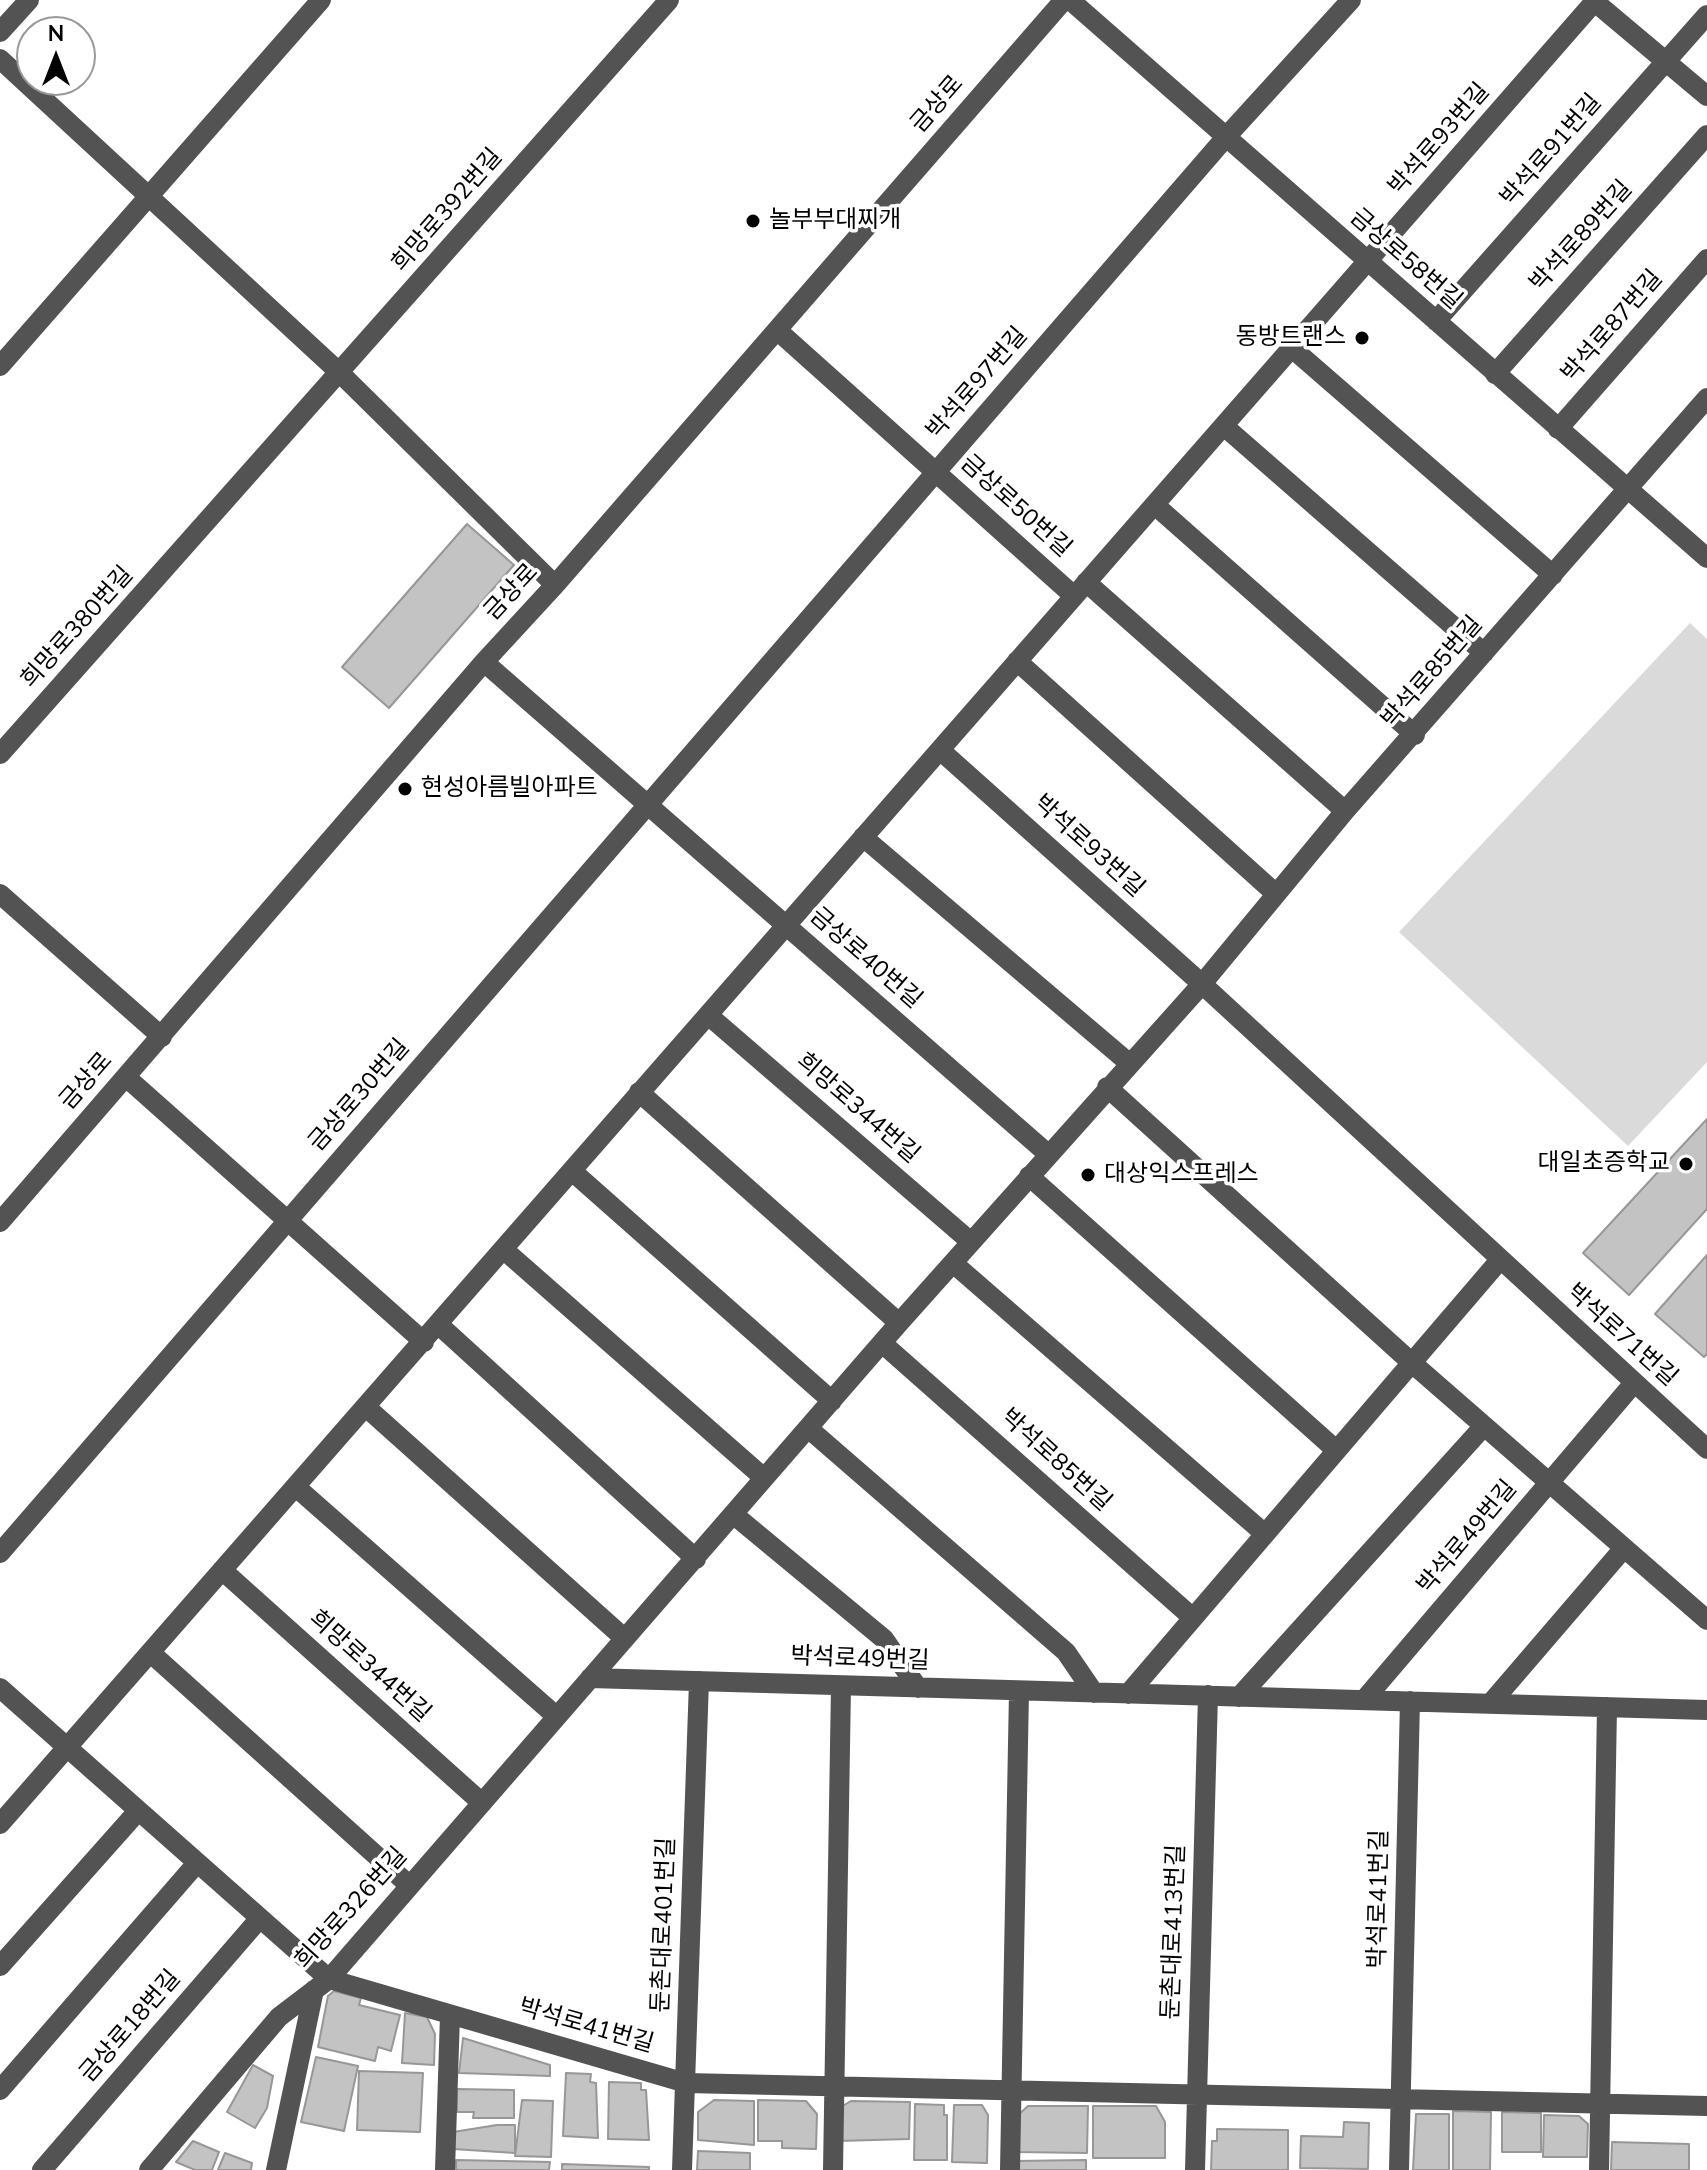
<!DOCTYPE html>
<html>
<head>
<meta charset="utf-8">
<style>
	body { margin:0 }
	#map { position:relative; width:1707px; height:2170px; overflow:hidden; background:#fff; font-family:"Nunito Sans",sans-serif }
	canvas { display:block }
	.north { position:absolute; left:16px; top:16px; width:80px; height:80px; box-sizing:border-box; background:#fff; border:2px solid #999; border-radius:50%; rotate:0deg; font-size:22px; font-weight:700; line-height:32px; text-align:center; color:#000 }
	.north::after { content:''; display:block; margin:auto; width:28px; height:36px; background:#000; clip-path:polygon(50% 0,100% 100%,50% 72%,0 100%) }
</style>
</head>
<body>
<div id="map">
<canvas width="1707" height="2170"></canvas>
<div class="north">N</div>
</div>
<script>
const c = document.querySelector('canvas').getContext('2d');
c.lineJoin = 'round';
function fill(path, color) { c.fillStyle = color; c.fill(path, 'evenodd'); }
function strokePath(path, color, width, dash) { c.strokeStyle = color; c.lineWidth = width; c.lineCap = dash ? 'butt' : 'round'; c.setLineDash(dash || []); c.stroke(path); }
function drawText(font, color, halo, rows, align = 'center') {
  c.font = font + ' "Nunito Sans","Noto Sans KR",sans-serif'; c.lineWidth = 7; c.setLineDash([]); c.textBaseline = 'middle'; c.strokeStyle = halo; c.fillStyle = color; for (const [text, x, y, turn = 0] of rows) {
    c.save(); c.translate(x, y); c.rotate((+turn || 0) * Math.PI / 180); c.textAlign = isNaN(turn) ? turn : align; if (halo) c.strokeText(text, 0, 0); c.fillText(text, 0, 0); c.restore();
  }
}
fill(new Path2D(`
	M1690,623L1707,639V1062L1628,1146L1399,932Z`), '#dadada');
const building = new Path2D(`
	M467,524L514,565L389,708L342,667Z
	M1707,1119V1209L1629,1295L1583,1253Z
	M1707,1255V1354L1704,1357L1655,1314Z
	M334,1991L361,1998L359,2005L400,2015L391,2051L378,2047L375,2061L318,2047L328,1996Z
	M405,2013L427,2017L435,2034L434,2065L402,2063Z
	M463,2038L550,2065V2076L459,2073Z
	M316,2057L358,2066L344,2131L301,2122Z
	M253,2065L273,2076L267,2108L255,2128L227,2112Z
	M359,2071L423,2073L420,2132L357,2130Z
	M566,2073L591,2074L590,2082L596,2083L598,2138L563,2136Z
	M609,2082L641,2083V2090H646L649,2140L608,2139Z
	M457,2089L514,2090V2118H473L474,2112H457Z
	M522,2100L553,2101L551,2157L515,2156Z
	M714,2100L754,2101V2145L698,2140V2112Z
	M758,2100L806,2101L817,2114L816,2149L782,2148V2141H758Z
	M851,2101L910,2102L909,2139L838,2141L839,2108Z
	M915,2104L944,2105V2115H947V2160H914Z
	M954,2105H982L988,2115L987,2163L952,2162Z
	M1028,2106H1088L1087,2153L1017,2152V2116Z
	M1093,2106H1156L1165,2122V2158H1093Z
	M1453,2111L1491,2112L1490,2170H1453Z
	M1502,2112L1541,2113V2152H1502Z
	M1416,2114H1449V2170H1413Z
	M1544,2115L1579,2116L1588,2124L1587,2157H1543Z
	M1344,2122L1369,2123L1368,2169L1300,2168L1301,2136L1343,2137Z
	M497,2125H515V2153L453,2149V2132Z
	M1217,2129L1288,2130V2170H1211L1212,2141H1217Z
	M193,2141L219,2152L212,2170H195L176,2162Z
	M1612,2142L1689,2144V2170H1611Z
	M698,2151L750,2153V2170H697Z
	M225,2153L252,2163L251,2170H218Z
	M456,2160L550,2162L549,2170H456Z
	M1086,2160V2170H1015V2161Z
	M562,2164L649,2167V2170H562Z`);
fill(building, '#c3c3c3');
strokePath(building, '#979797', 2);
strokePath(new Path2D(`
	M1070,0L1707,558
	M1595,2L1707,96
	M0,32L29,0
	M0,59L340,373L555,585
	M1436,321L1707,15
	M777,330L1074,596
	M1293,349L1553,575
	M0,366L321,0
	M1495,374L1707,135
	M1225,427L1484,653
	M1558,429L1707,259
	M1156,506L1415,735
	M1086,582L1345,811
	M1017,661L1275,893
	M484,662L1048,1154
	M940,750L1202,984L1707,1449
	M0,754L669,0
	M863,837L1129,1063
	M0,894L162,1037
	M708,1015L971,1242
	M126,1077L424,1342
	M1107,1087L1412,1363L1707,1620
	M639,1092L899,1323
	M572,1171L832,1401
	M1029,1176L1336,1450
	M0,1222L484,662L555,585L1064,0
	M503,1249L764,1478
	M953,1263L1265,1534
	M439,1325L696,1559
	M882,1343L1193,1618
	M366,1407L624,1638
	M808,1428L1066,1652L1094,1693
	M296,1487L556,1716
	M733,1514L884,1639L918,1688
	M0,1553L1226,137L1351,0
	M222,1570L482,1803
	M152,1654L409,1885
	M590,1678L1707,1710
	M0,1688L329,1979L686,2083L1707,2106
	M1128,1694L1499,1261
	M1239,1697L1484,1426
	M1364,1700L1634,1383
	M1490,1704L1624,1548
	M0,1824L1596,0
	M0,1966L138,1811
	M0,2090L197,1863
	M42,2170L260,1918
	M149,2170L279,2017L329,1979L899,1323L1202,984L1345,811L1707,398
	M276,2170L314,1990
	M445,2170L450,2015
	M682,2170L699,1681
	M833,2170L841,1686
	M1010,2170L1019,1691
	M1195,2170L1208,1695
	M1399,2170L1410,1701
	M1599,2170L1607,1707`), '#535353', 20);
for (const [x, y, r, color] of [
	[753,221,8,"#000"],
	[1362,338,8,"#000"],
	[405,789,8,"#000"],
	[1686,1164,8,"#000"],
	[1088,1175,8,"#000"]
]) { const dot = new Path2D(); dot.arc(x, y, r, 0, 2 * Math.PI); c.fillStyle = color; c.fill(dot); strokePath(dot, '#fff', 3); }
drawText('24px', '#000', '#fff', [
	["금상로",938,105,-49],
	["박석로93번길",1440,140,-49],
	["박석로91번길",1552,151,-49],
	["희망로392번길",448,211,-49],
	["박석로89번길",1582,237,-48],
	["금상로58번길",1405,260,41],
	["박석로87번길",1613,327,-49],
	["박석로97번길",978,384,-49],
	["금상로50번길",1015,507,42],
	["금상로",512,593,-47],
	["희망로380번길",78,628,-48],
	["박석로85번길",1433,673,-49],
	["박석로93번길",1088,847,42],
	["금상로40번길",865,959,41],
	["금상로",87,1082,-49],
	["금상로30번길",360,1096,-49],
	["희망로344번길",857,1109,41],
	["박석로71번길",1621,1336,42],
	["박석로85번길",1055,1461,42],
	["박석로49번길",1468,1538,-50],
	["박석로49번길",860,1660,2],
	["희망로344번길",369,1667,42],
	["박석로41번길",1380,1899,-89],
	["희망로326번길",352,1909,-48],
	["둔촌대로401번길",665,1925,-88],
	["둔촌대로413번길",1175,1932,-88],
	["금상로18번길",131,2027,-49],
	["박석로41번길",586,2027,16]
]);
drawText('24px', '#000', '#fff', [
	["놀부부대찌개",769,221],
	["동방트랜스",1346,338,"right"],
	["현성아름빌아파트",421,789],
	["대일초증학교",1670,1164,"right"],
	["대상익스프레스",1104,1175]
], 'left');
</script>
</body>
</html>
